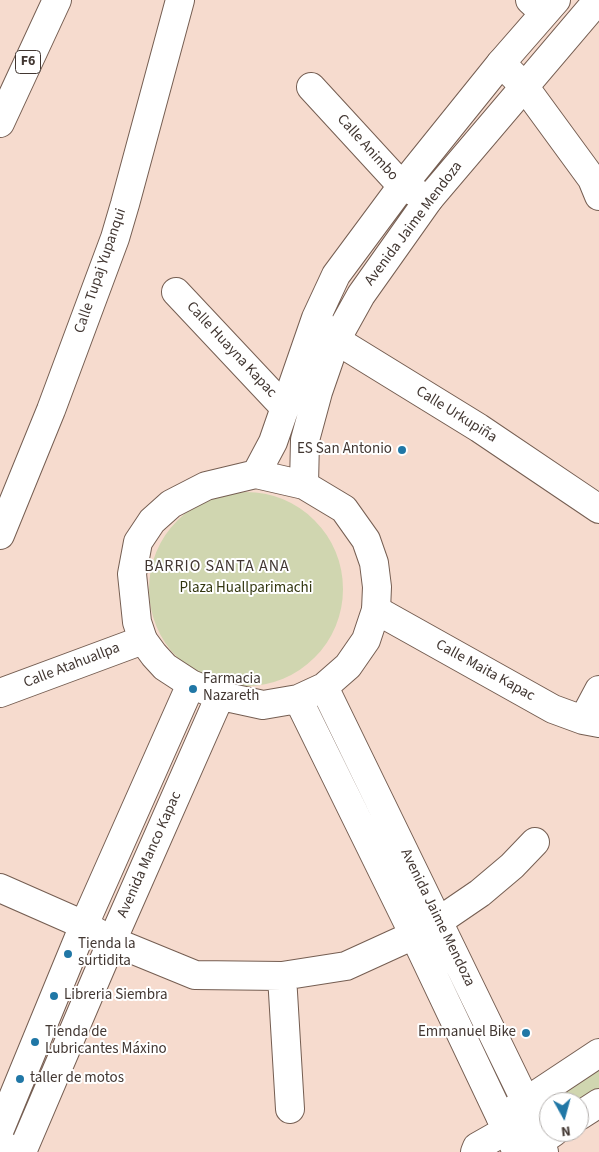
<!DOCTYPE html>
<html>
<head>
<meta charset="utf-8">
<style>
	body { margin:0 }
	#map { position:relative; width:599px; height:1152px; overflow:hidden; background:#f6dbce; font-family:"Source Sans 3",sans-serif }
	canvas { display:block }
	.north { position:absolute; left:539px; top:1092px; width:50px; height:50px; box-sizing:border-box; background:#fff; border:1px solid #b3afad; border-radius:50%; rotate:173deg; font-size:14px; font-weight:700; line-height:20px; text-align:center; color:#423732 }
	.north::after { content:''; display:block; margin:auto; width:18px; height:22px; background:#2077a6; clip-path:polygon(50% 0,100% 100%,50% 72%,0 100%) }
</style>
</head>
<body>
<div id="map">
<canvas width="599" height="1152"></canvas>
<div class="north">N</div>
</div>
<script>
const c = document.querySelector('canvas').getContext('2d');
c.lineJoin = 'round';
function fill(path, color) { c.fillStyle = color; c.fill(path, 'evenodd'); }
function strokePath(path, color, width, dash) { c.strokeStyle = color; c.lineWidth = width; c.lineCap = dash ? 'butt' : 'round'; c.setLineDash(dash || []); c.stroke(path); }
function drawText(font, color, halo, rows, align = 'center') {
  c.font = font + ' "Source Sans 3",sans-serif'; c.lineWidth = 4; c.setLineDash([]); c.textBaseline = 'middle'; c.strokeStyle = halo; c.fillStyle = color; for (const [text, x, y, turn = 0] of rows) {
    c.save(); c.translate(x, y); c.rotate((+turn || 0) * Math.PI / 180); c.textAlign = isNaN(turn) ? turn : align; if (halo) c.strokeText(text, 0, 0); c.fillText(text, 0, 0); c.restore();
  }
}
fill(new Path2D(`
	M149 589a97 97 0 1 1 194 0a97 97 0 1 1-194 0Z
	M599,1062V1093L579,1102H549V1105V1095Z`), '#d0d6b0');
const minor = new Path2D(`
	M530,0L544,13
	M501,63L524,86L592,179L599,196
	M311,87L402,186L429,199
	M176,292L285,408
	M320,323L336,340L479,428L599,509
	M0,535L51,410L115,238L125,204L180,0
	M376,610L553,709L583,720L599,723
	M0,693L143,640
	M583,720L599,690
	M0,888L84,925L112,941L195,975L282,976L346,966L414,935L439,921L480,893L512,866L535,842
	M282,976L290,1109
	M579,1116L599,1103
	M501,1118L599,1053
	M0,1142L13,1152
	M475,1152L477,1147L507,1130
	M525,1152L554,1132`);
const major = new Path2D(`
	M256,474L304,485L344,509L366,540L374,563L377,587L376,610L366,640L348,666L324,687L298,699L263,705L217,695L191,684L165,667L154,655L143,640L137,622L132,574L138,542L152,521L171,504L206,486Z
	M256,474L273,442L316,318L336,275L402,186L501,63L556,0
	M304,485L305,440L318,392L336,340L361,295L429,199L598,0
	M324,687L526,1102L540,1142L544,1152
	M298,699L414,935L517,1152
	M0,1129L84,925L191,684
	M22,1152L112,941L220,696`);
const highway = new Path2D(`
	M0,123L57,0`);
strokePath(minor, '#755e52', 30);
strokePath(major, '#755e52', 30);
strokePath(highway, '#755e52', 30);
strokePath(minor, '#fff', 28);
strokePath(major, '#fff', 28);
strokePath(highway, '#fff', 28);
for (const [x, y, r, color] of [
	[402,450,5,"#2077a6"],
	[193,689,5,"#2077a6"],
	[68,954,5,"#2077a6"],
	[54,996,5,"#2077a6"],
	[526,1033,5,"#2077a6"],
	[35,1042,5,"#2077a6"],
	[20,1079,5,"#2077a6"]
]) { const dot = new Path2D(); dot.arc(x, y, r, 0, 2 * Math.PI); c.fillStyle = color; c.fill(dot); strokePath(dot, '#fff', 2); }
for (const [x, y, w] of [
	[28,62,25]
]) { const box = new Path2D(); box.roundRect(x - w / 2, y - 11.5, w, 23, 4); c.fillStyle = '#fff'; c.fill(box); strokePath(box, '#423732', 1); }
drawText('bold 14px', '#423732', null, [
	["F6",28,62]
]);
drawText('15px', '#423732', '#fff', [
	["Calle Animbo",367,148,48],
	["Avenida Jaime Mendoza",414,224,-53],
	["Calle Tupaj Yupanqui",101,271,-71],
	["Calle Huayna Kapac",231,350,47],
	["Calle Urkupiña",456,415,32],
	["Calle Atahuallpa",72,666,-21],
	["Calle Maita Kapac",485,671,29],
	["Avenida Manco Kapac",150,855,-66],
	["Avenida Jaime Mendoza",437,918,64]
]);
drawText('15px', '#423732', '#fff', [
	["ES San Antonio",392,450,"right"],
	["Farmacia",203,680],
	["Nazareth",203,697],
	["Tienda la",78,945],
	["surtidita",78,962],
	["Libreria Siembra",64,996],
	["Tienda de",45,1033],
	["Lubricantes Máxino",45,1050],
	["Emmanuel Bike",516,1033,"right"],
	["taller de motos",30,1079]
], 'left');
drawText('15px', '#32360f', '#fff', [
	["Plaza Huallparimachi",246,589]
]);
c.letterSpacing = '1px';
drawText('16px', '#423732', '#fff', [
	["BARRIO SANTA ANA",217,567]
]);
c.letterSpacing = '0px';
</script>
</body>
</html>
